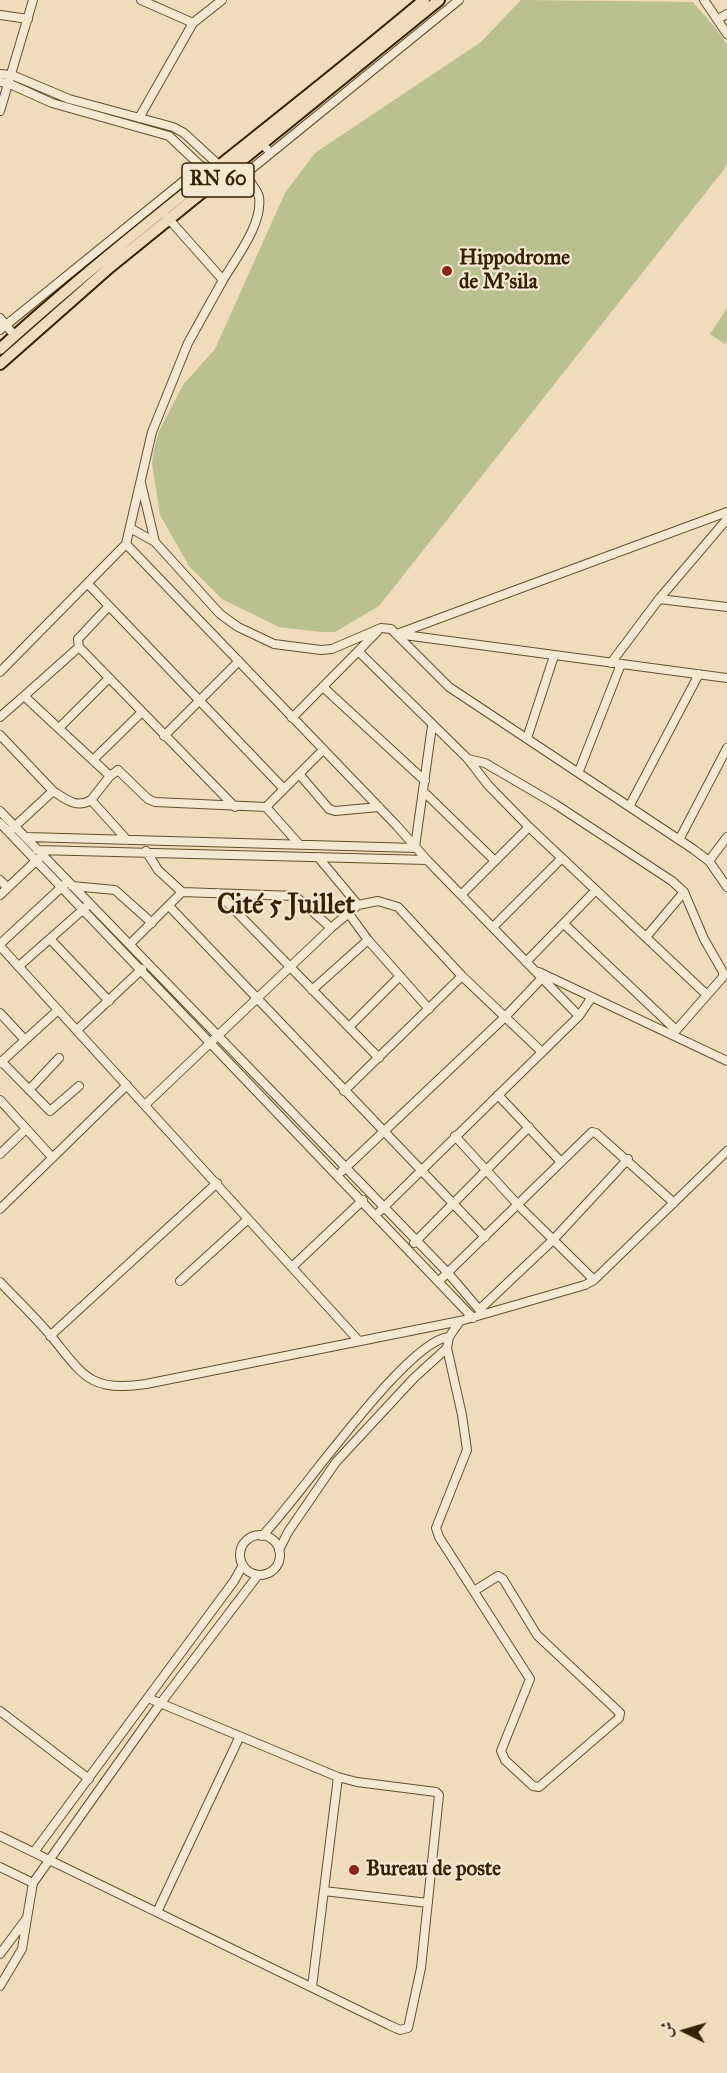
<!DOCTYPE html>
<html>
<head>
<meta charset="utf-8">
<style>
	body { margin:0 }
	#map { position:relative; width:727px; height:2073px; overflow:hidden; background:#eedcba; font-family:"IM FELL Great Primer",Amiri,serif }
	canvas { display:block }
	.north { position:absolute; left:655px; top:2001px; width:60px; height:60px; -webkit-text-stroke:4px #f4e8d2; paint-order:stroke; rotate:275deg; font-size:16px; font-weight:700; line-height:24px; text-align:center; color:#362100 }
	.north::after { content:''; display:block; margin:auto; width:21px; height:27px; background:#362100; clip-path:polygon(50% 0,100% 100%,50% 72%,0 100%) }
</style>
</head>
<body>
<div id="map">
<canvas width="727" height="2073"></canvas>
<div class="north">ش</div>
</div>
<script>
const c = document.querySelector('canvas').getContext('2d');
c.lineJoin = 'round';
function fill(path, color) { c.fillStyle = color; c.fill(path, 'evenodd'); }
function strokePath(path, color, width, dash) { c.strokeStyle = color; c.lineWidth = width; c.lineCap = dash ? 'butt' : 'round'; c.setLineDash(dash || []); c.stroke(path); }
function drawText(font, color, halo, rows, align = 'center') {
  c.font = font + ' "IM FELL Great Primer",serif'; c.lineWidth = 4.5; c.setLineDash([]); c.textBaseline = 'middle'; c.strokeStyle = halo; c.fillStyle = color; for (const [text, x, y, turn = 0] of rows) {
    c.save(); c.translate(x, y); c.rotate((+turn || 0) * Math.PI / 180); c.textAlign = isNaN(turn) ? turn : align; if (halo) c.strokeText(text, 0, 0); c.fillText(text, 0, 0); c.restore();
  }
}
fill(new Path2D(`
	M521,0L693,2L718,31L727,45V164L722,172L379,606L335,632H320L279,627L222,599L189,566L160,515L152,463L154,450L159,431L183,385L215,349L285,193L315,153L481,42Z
	M727,308V341L725,344L710,334Z`), '#bac08f');
const minor = new Path2D(`
	M704,0L727,34
	M0,15L28,19
	M718,19L727,14
	M193,23L222,0
	M0,74L12,75L69,99L173,127L184,133L222,168
	M0,82L10,84L52,103L169,136L204,169
	M0,111L33,0
	M139,118L193,23L141,0
	M271,153L459,0
	M223,280C236,258 263,224 259,197C257,189 250,183 247,176L250,170L271,153L263,145
	M0,318L15,336
	M0,330L202,166
	M141,483L155,542
	M727,512L397,634L727,678
	M130,528L155,542L220,614L238,627L274,644L321,650L332,649L381,628L391,629L449,687L693,849L709,861L727,887
	M126,544L397,826L427,860L579,1016
	M89,585L109,606L78,639L79,647L235,807
	M659,599L727,607
	M109,606L284,789
	M358,651L468,759L488,785L529,827L707,995L672,1035
	M611,663L659,599L727,519
	M0,672L126,544L152,432L188,343L223,280L167,217
	M323,687L425,781
	M24,696L79,647
	M0,717L24,696L110,776
	M292,718L377,632
	M60,727L108,679
	M0,735L53,791
	M164,736L239,661
	M527,738L554,656
	M94,759L141,713
	M468,759L485,763L555,804L672,881L684,892L704,939L723,972V977L707,995
	M579,771L621,664
	M300,775L329,809L335,811L379,807
	M423,791L495,861
	M91,800L110,776L118,770L148,799L155,802L266,807L298,843
	M630,805L699,674
	M266,807L323,750
	M0,811L448,1273L483,1314
	M0,823L473,1318
	M12,829L53,791C65,799 77,809 91,800L127,840
	M27,837L416,848
	M679,840L727,748
	M415,847L432,726
	M37,850L427,860
	M146,851L158,870L182,892L295,896L331,928L358,905L318,857
	M709,861L727,837
	M0,880L7,887
	M72,886L115,890L152,923
	M218,893L379,1058
	M462,894L529,827
	M0,895L39,858
	M358,905L378,901L398,907L462,976L542,1052
	M169,906L485,1237
	M349,914L368,940L429,1009
	M564,924L676,1030
	M493,927L561,859
	M646,937L684,892
	M51,940L109,1001
	M131,943L182,892
	M0,944L65,884
	M0,946L358,1340
	M526,962L595,891
	M19,966L86,907
	M539,972L727,1061
	M312,990L368,940
	M0,1013L25,1040
	M349,1027L400,976
	M77,1030L142,969
	M1,1061L50,1111L79,1086
	M0,1063L58,1010
	M29,1090L59,1058
	M344,1091L462,976
	M498,1095L561,1162
	M0,1100L51,1156
	M146,1104L331,928
	M455,1136L519,1206L594,1280
	M0,1154L26,1129
	M342,1171L504,1018L542,978
	M0,1209L127,1085
	M380,1211L579,1016L592,997
	M414,1243L529,1127
	M293,1266L363,1200
	M180,1281L247,1220
	M439,1281L592,1132L596,1133L674,1203
	M0,1282C17,1300 35,1317 51,1336C83,1375 90,1393 146,1384L460,1321L585,1285L594,1280L727,1151
	M480,1309L553,1240L628,1159
	M50,1336L217,1183
	M447,1348L462,1415L467,1450L436,1528L439,1537L530,1679L501,1751L505,1760L533,1786L539,1787L619,1718L620,1713L537,1635L503,1579L498,1576L474,1591
	M240 1555a20 20 0 1 1 40 0a20 20 0 1 1-40 0Z
	M262,1536C298,1500 406,1340 449,1337
	M279,1550L288,1532L336,1462L414,1378L447,1348L449,1337L460,1321
	M0,1711L89,1779
	M0,1836L389,2025L400,2030L408,2028L421,1968L439,1795L436,1792L357,1782L338,1777L148,1698
	M34,1852L234,1581L243,1565
	M0,1867L33,1883L160,1704L258,1575
	M324,1891L428,1903
	M157,1912L239,1738
	M0,1954L27,1918L33,1883
	M0,1986L22,1949L27,1918
	M312,1987L338,1777`);
const major = new Path2D(`
	M0,349C136,226 284,118 424,0
	M0,364L110,267L439,0`);
strokePath(minor, '#64502e', 10);
strokePath(major, '#362100', 14);
strokePath(minor, '#f4e8d2', 8);
strokePath(major, '#eedcba', 10);
for (const [x, y, r, color] of [
	[447,271,6,"#8f2418"],
	[354,1870,6,"#8f2418"]
]) { const dot = new Path2D(); dot.arc(x, y, r, 0, 2 * Math.PI); c.fillStyle = color; c.fill(dot); strokePath(dot, '#f4e8d2', 2); }
for (const [x, y, w] of [
	[218,180,72]
]) { const box = new Path2D(); box.roundRect(x - w / 2, y - 17, w, 34, 4.5); c.fillStyle = '#f4e8d2'; c.fill(box); strokePath(box, '#362100', 1.5); }
drawText('bold 20px', '#362100', null, [
	["RN 60",218,180]
]);
drawText('bold 21px', '#362100', '#f4e8d2', [
	["Hippodrome",459,259],
	["de M'sila",459,283],
	["Bureau de poste",366,1870]
], 'left');
drawText('bold 27px', '#362100', '#f4e8d2', [
	["Cité 5 Juillet",286,906]
]);
</script>
</body>
</html>
